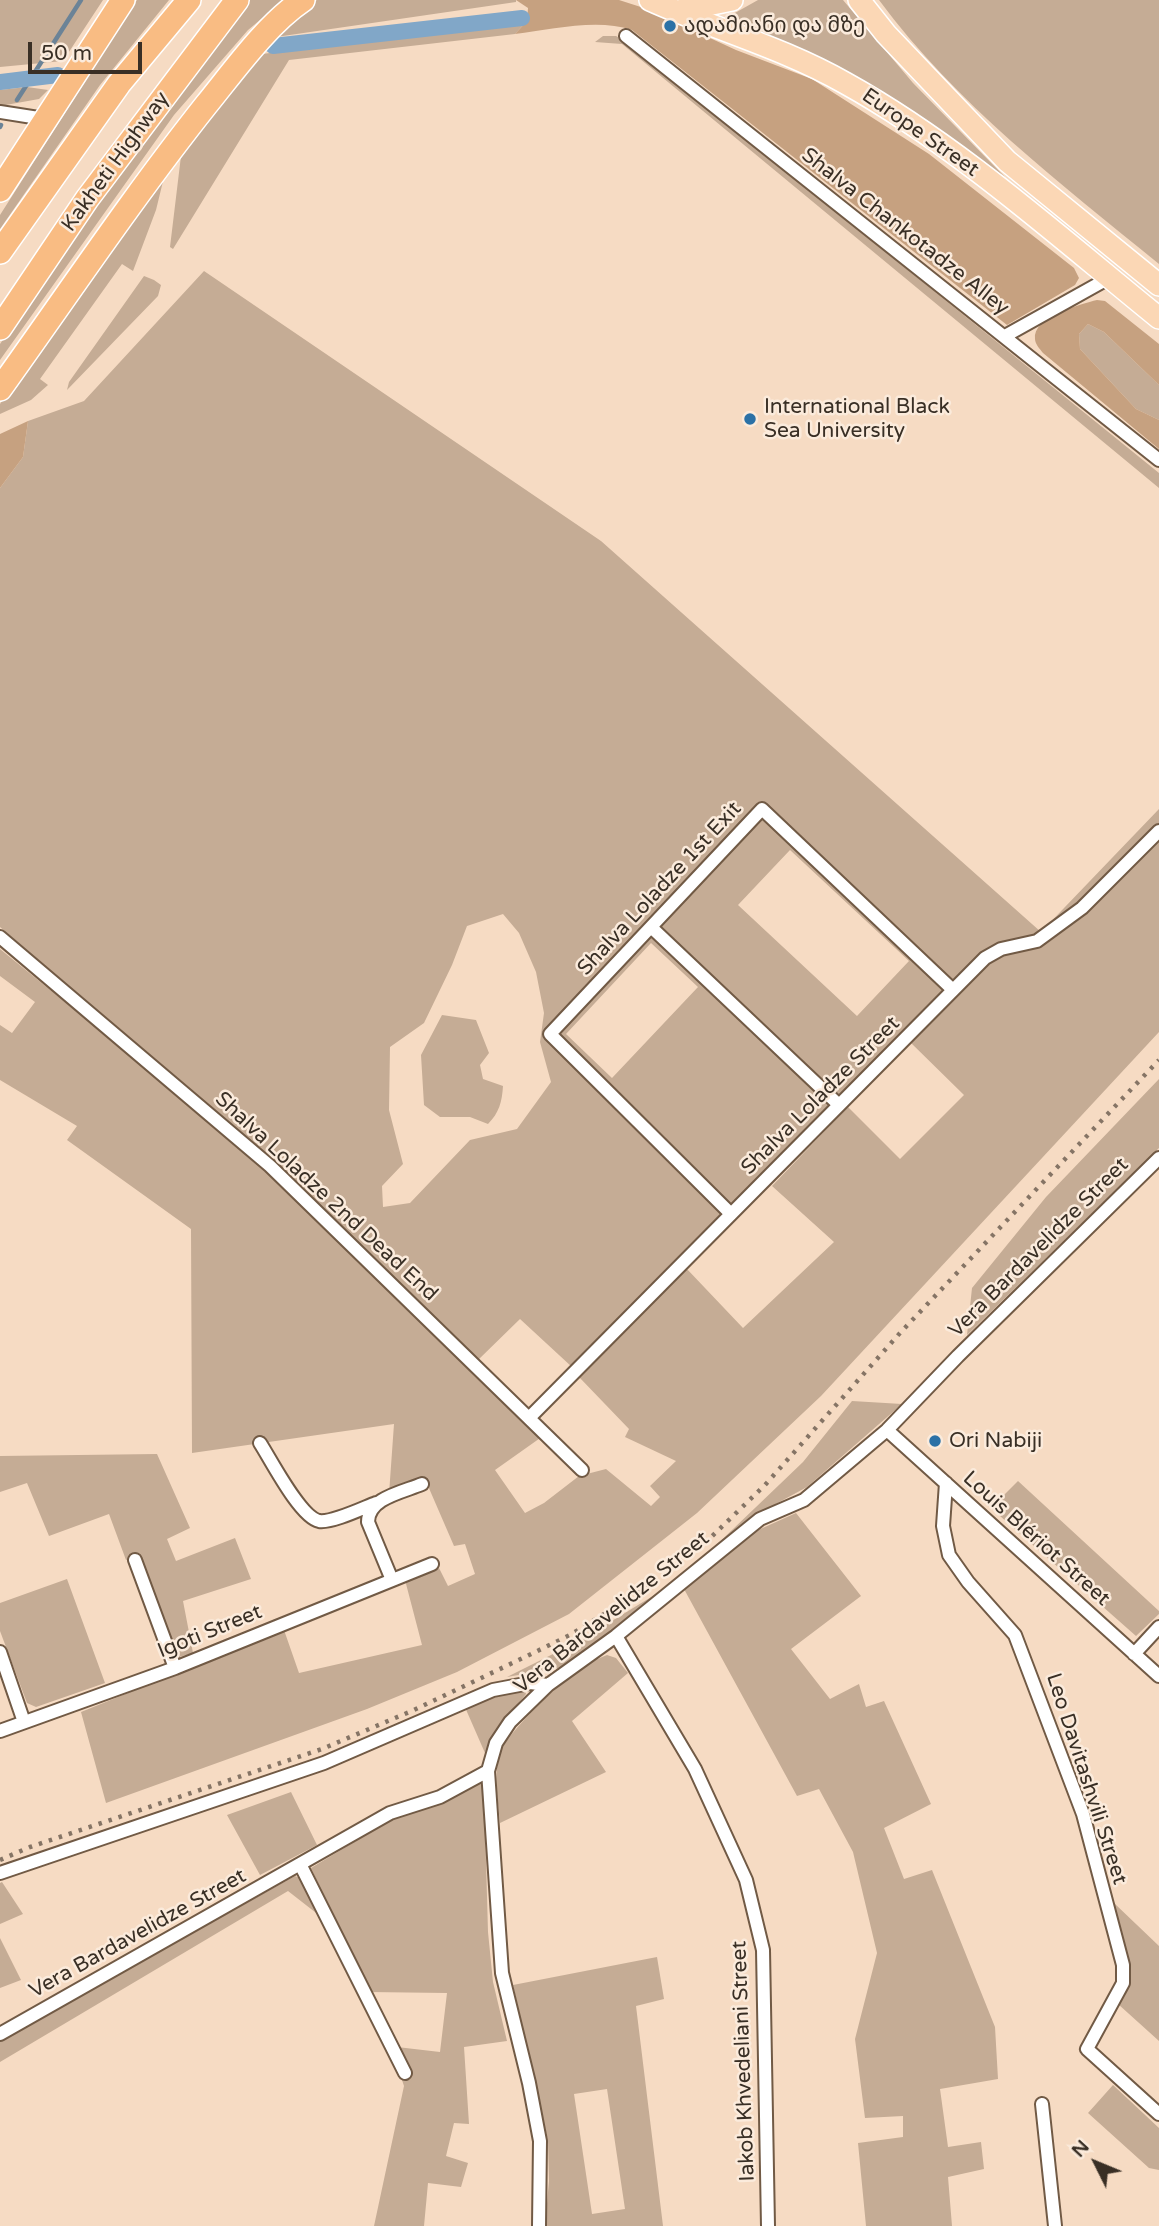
<!DOCTYPE html>
<html>
<head>
<meta charset="utf-8">
<style>
	body { margin:0 }
	#map { position:relative; width:1159px; height:2226px; overflow:hidden; background:#f6dbc3; font-family:"Varela Round",sans-serif }
	canvas { display:block }
	.north { position:absolute; left:1061px; top:2128px; width:70px; height:70px; -webkit-text-stroke:5px #fbebdc; paint-order:stroke; rotate:313deg; font-size:19px; font-weight:700; line-height:28px; text-align:center; color:#392f25 }
	.north::after { content:''; display:block; margin:auto; width:24px; height:32px; background:#392f25; clip-path:polygon(50% 0,100% 100%,50% 72%,0 100%) }
	.scale { position:absolute; left:28px; top:42px; width:114px; height:32px; box-sizing:border-box; border:4px solid #392f25; border-top:0; padding-left:9px; font-size:21px; line-height:24px; white-space:nowrap; color:#392f25; -webkit-text-stroke:5px #fbebdc; paint-order:stroke }
</style>
</head>
<body>
<div id="map">
<canvas width="1159" height="2226"></canvas>
<div class="north">N</div>
<div class="scale">50 m</div>
</div>
<script>
const c = document.querySelector('canvas').getContext('2d');
c.lineJoin = 'round';
function fill(path, color) { c.fillStyle = color; c.fill(path, 'evenodd'); }
function strokePath(path, color, width, dash) { c.strokeStyle = color; c.lineWidth = width; c.lineCap = dash ? 'butt' : 'round'; c.setLineDash(dash || []); c.stroke(path); }
function drawText(font, color, halo, rows, align = 'center') {
  c.font = font + ' "Varela Round","Noto Sans Georgian",sans-serif'; c.lineWidth = 5; c.setLineDash([]); c.textBaseline = 'middle'; c.strokeStyle = halo; c.fillStyle = color; for (const [text, x, y, turn = 0] of rows) {
    c.save(); c.translate(x, y); c.rotate((+turn || 0) * Math.PI / 180); c.textAlign = isNaN(turn) ? turn : align; if (halo) c.strokeText(text, 0, 0); c.fillText(text, 0, 0); c.restore();
  }
}
fill(new Path2D(`
	M0,0H103L63,61L0,67Z
	M137,0H169L100,85L0,229V215Z
	M249,0H284L248,30L174,115L0,360V344L167,105Z
	M317,0H516V2L276,37L305,8Z
	M758,0H843L913,83L1005,177L896,103L825,61L726,18Z
	M879,0H1159V264C1060,183 956,104 879,0Z
	M527,21L515,34L289,60L173,249L170,247L181,156L208,118L262,54Z
	M603,36H616L626,42L1159,473V488L622,44L595,42Z
	M27,87L48,90L39,99L0,106V90Z
	M167,165L156,210L133,271L122,264L40,379L48,385L31,400L0,414V404Z
	M204,271L601,541L1041,932L1159,809V825L1079,901L1039,935L1002,945L952,987L762,806L545,1035L725,1213L572,1367L520,1319L477,1361L301,1187L0,927V488L23,457L28,421L84,401ZM503,914L519,933L536,972L544,1013L540,1042L551,1082L517,1129L470,1140L410,1203L383,1207L382,1186L403,1164L389,1110L390,1047L424,1023L452,965L467,926Z
	M144,276L154,280L161,285L158,296L67,390L69,382Z
	M1088,324L1104,332L1159,385V420L1136,409L1080,349L1079,334Z
	M763,816L946,989L838,1099L659,928ZM790,850L909,961L857,1016L738,905Z
	M1159,835V1032L821,1396L697,1513L569,1614L457,1672L367,1709L106,1803L81,1712L284,1630L299,1673L422,1645L405,1580L438,1566L448,1586L475,1574L465,1544L454,1546L425,1479L389,1494L394,1424L192,1453L191,1229L67,1140L77,1126L0,1080V1025L12,1033L35,1002L0,976V949L266,1166L543,1436L495,1470L525,1513L544,1503L579,1476L606,1469L651,1506L660,1497L650,1486L676,1461L625,1437L629,1429L579,1377L686,1268L743,1328L834,1242L772,1186L848,1107L900,1159L964,1095L909,1041L987,960L1005,952L1035,946Z
	M652,933L835,1105L731,1208L557,1034ZM651,943L698,987L612,1078L566,1034Z
	M442,1015L476,1020L489,1053L480,1065L483,1079L503,1086C502,1102 499,1113 488,1124L470,1117H440L424,1105L421,1055Z
	M1159,1079V1148L967,1335L972,1288L1046,1197Z
	M852,1401L902,1404L807,1487L759,1513L708,1553L803,1462Z
	M157,1454L190,1528L167,1539L176,1561L235,1538L251,1579L183,1601L193,1653L179,1657L173,1653L137,1556L126,1560L109,1514L49,1536L27,1483L0,1492V1456Z
	M1018,1481L1159,1611V1614L1136,1636L991,1508Z
	M796,1513L861,1596L791,1649L830,1699L859,1684L866,1707L884,1701L931,1804L884,1828L904,1879L932,1870L995,2027L998,2079L940,2089L948,2147L981,2142L984,2169L948,2177L952,2226H866L858,2143L903,2137V2116L865,2118L855,2039L877,1953L853,1852L819,1789L797,1796L684,1589L756,1531Z
	M67,1579L105,1683L36,1707L27,1703L0,1631V1603Z
	M661,1591L580,1658L558,1668L507,1677L579,1641Z
	M607,1655L616,1658L628,1673L572,1721L606,1772L500,1823C498,1799 493,1775 500,1753C508,1731 567,1676 587,1664C593,1660 601,1658 607,1655Z
	M524,1687L526,1694L491,1737L485,1753L464,1705Z
	M474,1783H480L484,1788L488,1932L493,1982L507,2041L464,2047L469,2124L454,2123L446,2156L468,2163L461,2187L428,2183L424,2226H374L404,2086L401,2077L409,2072L397,2047L440,2052L447,1993L368,1992L311,1868L394,1818L427,1808Z
	M291,1792L317,1845L260,1875L227,1815Z
	M295,1876L303,1879L320,1916L288,1891L0,2062V2040Z
	M2,1882L23,1914L0,1924V1883Z
	M1114,1903L1159,1946V2041L1118,2004L1125,1995L1130,1980Z
	M0,1938L21,1980L0,1988Z
	M657,1957L664,1999L636,2006L663,2226H545L549,2181L548,2141L513,1985ZM607,2089L625,2209L592,2214L574,2094Z
	M1113,2085L1159,2128V2170L1149,2168L1088,2113Z`), '#c5ac95');
fill(new Path2D(`
	M516,0H619L647,9L736,50L812,79L929,154L1074,268L1079,278L1075,285L1007,325L632,30C596,18 551,30 515,34L527,21L528,8Z
	M1097,300L1105,301L1159,344V385L1104,332L1088,324L1079,334L1080,349L1136,409L1159,420V449L1043,353C1040,349 1035,344 1035,339C1032,317 1081,304 1097,300Z
	M28,421L23,457L0,488V434Z`), '#c6a180');
strokePath(new Path2D(`
	M17,100L81,0
	M0,127L1,125`), '#6b8397', 4.5);
strokePath(new Path2D(`
	M273,46L522,18
	M0,82L58,75`), '#81a7c8', 16);
const street = new Path2D(`
	M626,36L1159,460
	M0,112L45,119
	M1005,336L1109,278
	M651,927L839,1105
	M0,937L270,1166L582,1470
	M731,1214L550,1034L762,809L953,990
	M529,1418L985,958L1001,949L1037,941L1082,908L1159,831
	M887,1430L1159,1676
	M260,1443C271,1460 300,1517 319,1521C332,1523 363,1508 376,1503
	M946,1483L943,1526L949,1555L968,1582L1015,1635L1083,1814L1123,1965V1983L1087,2049L1159,2114
	M135,1560L175,1668
	M392,1580L368,1522C368,1498 403,1492 422,1484
	M616,1636L695,1769L746,1880L763,1950L768,2226
	M0,1652L24,1722
	M1134,1654L1159,1627
	M0,1731L175,1668L432,1564
	M300,1864L405,2073
	M0,1873L324,1763L493,1690L530,1683L548,1685
	M0,2034L390,1813L440,1797L488,1771
	M1042,2104L1055,2226
	M539,2226L540,2141L529,2083L502,1973L488,1771L496,1743L510,1722L548,1685L616,1636L760,1519L804,1500L887,1430L958,1356L1159,1158`);
const primary = new Path2D(`
	M650,0C714,29 784,48 845,83C957,145 1059,237 1159,318
	M859,0L886,34L1007,161L1159,285
	M678,11L732,0`);
const highway = new Path2D(`
	M0,190L123,0
	M0,252L119,84L189,0
	M0,328L87,199L237,0
	M0,389C68,294 133,197 206,105C233,72 267,24 303,0`);
strokePath(street, '#715a45', 16);
strokePath(primary, '#fff', 24);
strokePath(highway, '#fff', 26);
strokePath(street, '#fff', 12);
strokePath(primary, '#fbd7b5', 21);
strokePath(highway, '#f9bc83', 23);
strokePath(new Path2D(`
	M0,1860L30,1847L322,1749L414,1710L525,1657L570,1635L638,1593L704,1544L765,1485L900,1333L1159,1060`), '#857465', 4.5, [3.5, 7]);
for (const [x, y, r, color] of [
	[670,26,7,"#2b71a6"],
	[750,419,7,"#2b71a6"],
	[935,1441,7,"#2b71a6"]
]) { const dot = new Path2D(); dot.arc(x, y, r, 0, 2 * Math.PI); c.fillStyle = color; c.fill(dot); strokePath(dot, '#fbebdc', 2.5); }
drawText('21px', '#392f25', '#fbebdc', [
	["ადამიანი და მზე",684,26],
	["International Black",764,407],
	["Sea University",764,431],
	["Ori Nabiji",949,1441]
], 'left');
drawText('21px', '#392f25', '#fbebdc', [
	["Europe Street",920,133,35],
	["Kakheti Highway",116,162,-54],
	["Shalva Chankotadze Alley",905,232,38],
	["Shalva Loladze 1st Exit",660,889,-47],
	["Shalva Loladze Street",821,1096,-45],
	["Shalva Loladze 2nd Dead End",326,1197,43],
	["Vera Bardavelidze Street",1039,1248,-45],
	["Louis Blériot Street",1036,1539,42],
	["Vera Bardavelidze Street",612,1613,-39],
	["Igoti Street",210,1632,-22],
	["Leo Davitashvili Street",1086,1779,72],
	["Vera Bardavelidze Street",138,1934,-29],
	["Iakob Khvedeliani Street",744,2061,-92]
]);
</script>
</body>
</html>
